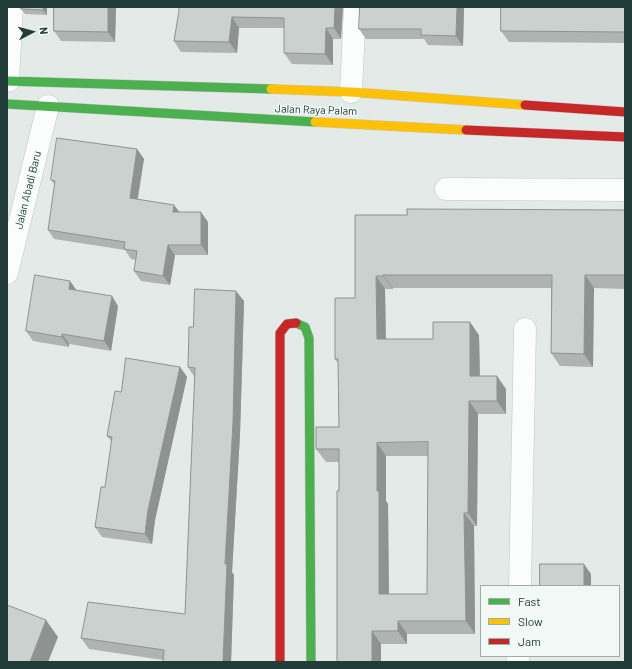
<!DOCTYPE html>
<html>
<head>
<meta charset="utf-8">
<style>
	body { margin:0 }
	#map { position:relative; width:632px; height:669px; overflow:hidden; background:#e4eae8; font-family:Barlow,sans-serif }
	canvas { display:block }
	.frame { position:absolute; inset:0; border:8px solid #223d39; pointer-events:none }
	.legend { position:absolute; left:480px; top:585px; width:140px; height:72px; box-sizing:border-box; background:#f2f8f6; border:1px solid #9fadaa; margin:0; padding:5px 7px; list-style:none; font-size:12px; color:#223d39 }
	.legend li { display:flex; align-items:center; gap:8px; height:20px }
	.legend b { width:20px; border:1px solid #9fadaa }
	.north { position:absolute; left:12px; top:12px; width:40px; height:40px; -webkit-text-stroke:3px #f2f8f6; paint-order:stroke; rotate:84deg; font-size:11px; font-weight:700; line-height:16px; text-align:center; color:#223d39 }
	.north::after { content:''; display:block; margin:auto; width:14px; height:18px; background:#223d39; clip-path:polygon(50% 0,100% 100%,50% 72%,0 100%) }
</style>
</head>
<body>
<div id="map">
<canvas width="632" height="669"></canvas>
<div class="frame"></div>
<ul class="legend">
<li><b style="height:5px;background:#4caf50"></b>Fast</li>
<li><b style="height:5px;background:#ffc107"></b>Slow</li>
<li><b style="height:5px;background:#c62828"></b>Jam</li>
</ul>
<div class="north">N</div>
</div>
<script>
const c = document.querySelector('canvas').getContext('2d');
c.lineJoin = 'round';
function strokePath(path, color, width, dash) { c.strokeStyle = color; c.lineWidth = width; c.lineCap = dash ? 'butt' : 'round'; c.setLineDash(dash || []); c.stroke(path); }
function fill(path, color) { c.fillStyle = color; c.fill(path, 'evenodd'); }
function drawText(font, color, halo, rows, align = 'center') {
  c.font = font + ' Barlow,sans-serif'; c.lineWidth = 3; c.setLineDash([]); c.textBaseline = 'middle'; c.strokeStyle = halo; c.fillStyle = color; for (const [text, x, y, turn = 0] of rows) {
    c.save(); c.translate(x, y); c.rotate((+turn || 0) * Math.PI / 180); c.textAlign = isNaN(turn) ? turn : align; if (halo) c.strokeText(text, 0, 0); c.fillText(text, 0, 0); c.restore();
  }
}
const street = new Path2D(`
	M8,81L12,7
	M351,92L355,7
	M446,189L625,190
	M7,273L48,106
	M520,586L525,329
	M518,662V656`);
const fast = new Path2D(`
	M7,81L271,89
	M7,104L315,122
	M296,323L305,327L309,338L311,662`);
const slow = new Path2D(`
	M271,89L351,92L525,105
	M315,122L466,130`);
const jam = new Path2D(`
	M525,105L625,112
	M466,130L625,137
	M280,662V333L287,324L296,323`);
strokePath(street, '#c1c7c5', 23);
strokePath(fast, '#c0c7c5', 10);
strokePath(slow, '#c0c7c5', 10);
strokePath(jam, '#c0c7c5', 10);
strokePath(street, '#fbfcfc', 22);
strokePath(fast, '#4caf50', 9);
strokePath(slow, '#ffc107', 9);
strokePath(jam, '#c62828', 9);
fill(new Path2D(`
	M21,7H47V15L25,14L21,9Z
	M116,7L115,42L61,41L54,31Z
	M343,7L341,39H333V65L292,64L284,53V28H239L237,53L181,52L174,41L179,11Z
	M464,7L463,46L428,45L424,39H366L359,29Z
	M625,7V43L509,42L501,31Z
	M137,149L144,159L138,199L208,222V255H175L170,285L141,281L134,271L136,260L131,259L125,250L54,239L48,230L55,185L51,180Z
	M625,210V289L594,288L593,367L560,366L551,353V288H393V289H385L386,339H433L479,335L480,376L506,389V414H478L477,526H474L475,634H407V644H381L337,662L339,462H326L316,449L339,427L338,363L335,359L355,298L407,215ZM386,456H428L427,594H389L388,504L386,501Z
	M70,281L77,291L118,306L111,351L69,344V347L33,341L26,331Z
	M244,301L240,434L232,572L234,575L231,662H163V660L89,649L81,638L185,614L195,378L188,367Z
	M180,367L187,377L155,520L152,544L102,537L95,527L105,487L112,442L107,436L121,392Z`), '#afb4b2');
fill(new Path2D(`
	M43,7H47V15L43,10Z
	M108,7H116L115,42L108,32Z
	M335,7H343L341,39L334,28Z
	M457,7H464L463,46L456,36Z
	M232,17L239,28L237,53L229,42Z
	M326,28L333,39V65L325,54Z
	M137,149L144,159L136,207L130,198Z
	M174,205L181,214L173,212Z
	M201,212L208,222V255L201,245Z
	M168,245L175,255L170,285L163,276Z
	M383,275L393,288V289L383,276Z
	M585,275L594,288L593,367L584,354Z
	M376,276L385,289L386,352L377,339Z
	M70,281L77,291L69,289Z
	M236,291L244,301L240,434L232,572L234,575L231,662H223L225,564Z
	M112,296L118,306L111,351L104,341Z
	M470,322L479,335L480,389L470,376Z
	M62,334L69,344V347L62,337Z
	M180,367L187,377L155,520L152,544L145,534L148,510Z
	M497,376L506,389V414L497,401Z
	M469,401L478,414L477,526L468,513Z
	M377,443L386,456V501L388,504L389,608L379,594L377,491Z
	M464,513L474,526L475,634L466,621Z
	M584,564L591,574V586H584Z
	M46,620L58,637L48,662H30Z
	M398,621L407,634V644L398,631Z
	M372,631L381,644V662H372Z`), '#8e9291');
const building = new Path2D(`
	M21,7H43V10L21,9Z
	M54,7H108V32L54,31Z
	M179,7H335L334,28H326L325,54L284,53V18L232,17L229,42L174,41L179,11Z
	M360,7H457L456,36L421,35V29H359Z
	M501,7H625V32L501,31Z
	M57,138L137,149L130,198L174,205L173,212H201V245H168L163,276L134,271L137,251L124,249L125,242L48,230L55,181L51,180Z
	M407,209L625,210V275H585L584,354L551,353L552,275H383V276H376L377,339H433V322H470V376H497V401H469L468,513H464L466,621H398V631H372V662H337V491H339V449H316V427H339L338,359H335V298H355V215H407ZM428,442L427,594H379V491H377V443Z
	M35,275L70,281L69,289L112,296L104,341L62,334V337L26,331Z
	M195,289L236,291L233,423L225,564H227L223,662H163L164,650L81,638L88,602L185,614L195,368L188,367L189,327H193Z
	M126,358L180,367L148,510L145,534L95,527L101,487H105L112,437L107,436L115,391L121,392Z
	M540,564H584V586H540Z
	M7,605L46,620L30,662H7Z`);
fill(building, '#cbd1cf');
strokePath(building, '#8e9291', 1);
drawText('11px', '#223d39', '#f2f8f6', [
	["Jalan Raya Palam",316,110,2],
	["Jalan Abadi Baru",28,190,-76]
]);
</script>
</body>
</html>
